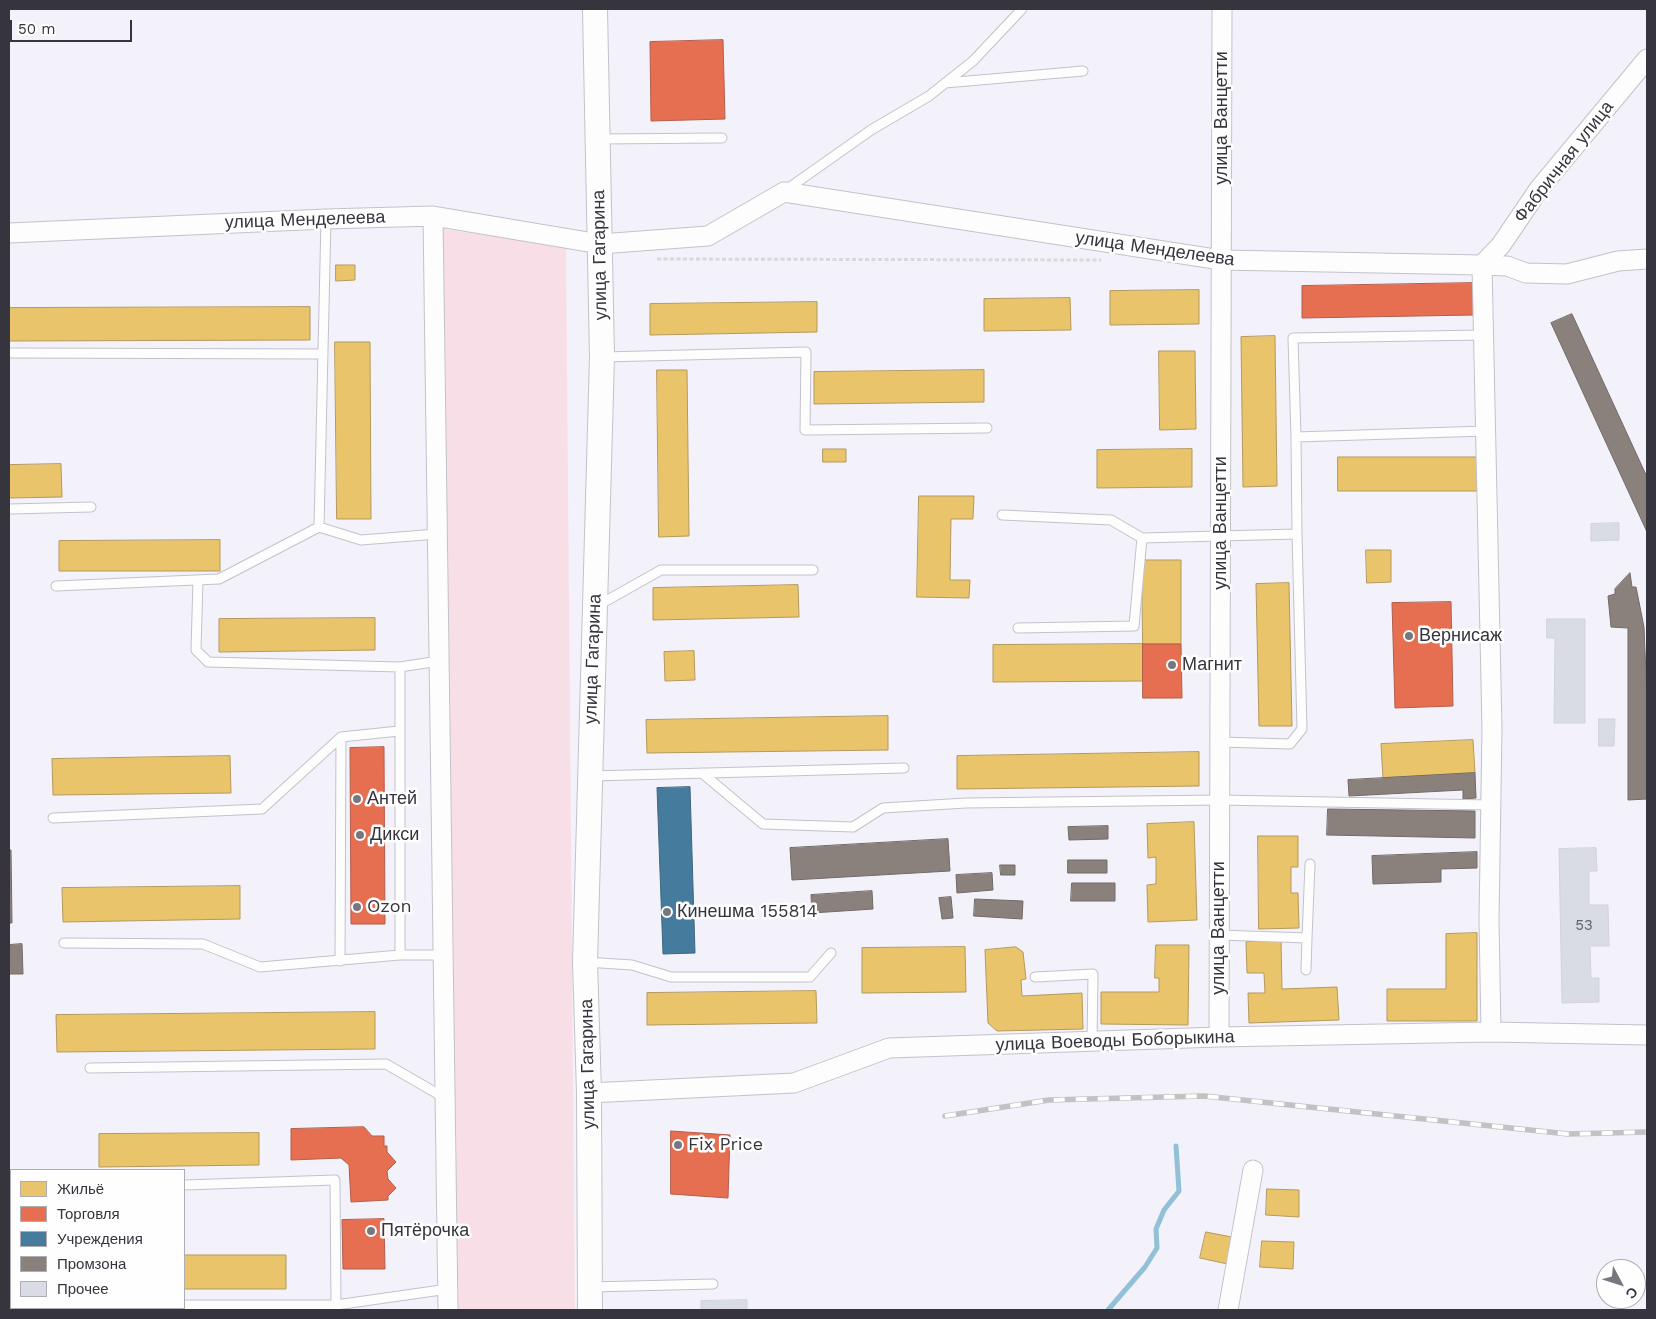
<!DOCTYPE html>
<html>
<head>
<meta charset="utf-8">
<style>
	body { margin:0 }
	#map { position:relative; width:1656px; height:1319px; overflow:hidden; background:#f3f2fa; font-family:"Work Sans",sans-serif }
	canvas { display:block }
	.frame { position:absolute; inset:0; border:10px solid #36343d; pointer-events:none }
	.legend { position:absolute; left:10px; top:1169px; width:175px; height:140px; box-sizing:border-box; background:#fefefe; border:1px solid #aeadb1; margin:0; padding:6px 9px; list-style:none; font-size:15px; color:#36343d }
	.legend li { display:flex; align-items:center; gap:10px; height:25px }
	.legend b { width:25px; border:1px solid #aeadb1 }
	.north { position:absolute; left:1596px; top:1259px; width:50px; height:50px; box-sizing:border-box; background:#fefefe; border:1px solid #aeadb1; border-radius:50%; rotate:130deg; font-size:14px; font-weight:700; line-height:20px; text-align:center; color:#36343d }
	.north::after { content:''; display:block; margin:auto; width:18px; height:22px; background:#78767f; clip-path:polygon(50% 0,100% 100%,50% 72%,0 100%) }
	.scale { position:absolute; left:10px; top:20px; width:122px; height:22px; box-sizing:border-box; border:2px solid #36343d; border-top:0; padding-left:6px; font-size:15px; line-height:18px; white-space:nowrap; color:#36343d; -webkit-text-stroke:4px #fefefe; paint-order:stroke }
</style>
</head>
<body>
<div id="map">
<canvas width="1656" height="1319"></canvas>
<div class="frame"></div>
<ul class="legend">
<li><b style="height:14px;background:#e9c46a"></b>Жильё</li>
<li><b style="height:14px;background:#e76f51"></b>Торговля</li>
<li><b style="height:14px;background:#457b9d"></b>Учреждения</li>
<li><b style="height:14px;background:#8a817c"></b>Промзона</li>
<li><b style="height:14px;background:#d9dbe5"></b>Прочее</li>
</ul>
<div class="north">С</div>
<div class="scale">50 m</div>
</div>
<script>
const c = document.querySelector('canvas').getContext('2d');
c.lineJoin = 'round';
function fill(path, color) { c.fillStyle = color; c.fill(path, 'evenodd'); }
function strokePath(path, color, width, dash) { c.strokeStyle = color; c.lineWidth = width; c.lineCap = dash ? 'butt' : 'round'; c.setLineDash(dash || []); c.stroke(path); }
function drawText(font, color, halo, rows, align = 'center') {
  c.font = font + ' "Work Sans",sans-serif'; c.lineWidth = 5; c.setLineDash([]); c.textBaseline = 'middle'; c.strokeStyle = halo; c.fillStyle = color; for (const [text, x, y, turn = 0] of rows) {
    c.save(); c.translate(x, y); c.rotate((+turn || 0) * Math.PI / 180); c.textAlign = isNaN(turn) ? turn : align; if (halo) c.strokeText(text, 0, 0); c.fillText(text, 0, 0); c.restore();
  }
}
fill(new Path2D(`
	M443,229L566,246L575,1310H456Z`), '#f8dfe7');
const homes = new Path2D(`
	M336,265H355V280L336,281Z
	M1199,290V324L1110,325V291Z
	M1070,298L1071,330L984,331V299Z
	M817,302V332L650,335V304Z
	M310,307V340L9,341V308Z
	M1275,336L1277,486L1243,487L1241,337Z
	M335,342H370L371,519H337Z
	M1159,351H1195L1196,429L1160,430Z
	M657,370H687L689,536L659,537Z
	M984,370V402L814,404V372Z
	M823,449H846V462H823Z
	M1192,449V487L1097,488V450Z
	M1338,457H1481V491H1338Z
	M61,464L62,497L9,498V465Z
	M919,496H974L973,519H951L950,580H970L969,598L917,597Z
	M220,540V571H59V541Z
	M1366,550H1391V582L1367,583Z
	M1142,560H1181V644H1143Z
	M1289,583L1292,726H1259L1256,584Z
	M798,585L799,617L653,620V588Z
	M375,618V650L219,652V619Z
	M1143,644V681L993,682V645Z
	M694,651L695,680L665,681L664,652Z
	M888,716V750L647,753L646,720Z
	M1473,740L1475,773L1383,778L1381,744Z
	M1199,752V786L957,789V756Z
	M230,756L231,793L53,795L52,759Z
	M1194,822L1197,920L1148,922L1147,885L1156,884V857L1148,858L1147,824Z
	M1258,836H1298V867H1291V893H1298L1299,928L1259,929Z
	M240,886V919L63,922L62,888Z
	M1477,933V1021H1387V989H1446V934Z
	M1281,941L1282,989L1337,987L1339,1020L1249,1023L1248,993H1265L1264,973H1247L1246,942Z
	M1156,945H1189L1188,1025L1101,1024V992H1159V978H1155Z
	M965,947L966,992L862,993V948Z
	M1016,947L1023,952L1026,979L1021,980L1022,996L1082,993L1083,1029L997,1031L988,1023L985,950Z
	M816,991L817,1023L647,1025V993Z
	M375,1012V1049L57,1052L56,1015Z
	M259,1133V1165L99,1167V1134Z
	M1267,1189L1299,1190V1217L1266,1215Z
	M1206,1232L1237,1238L1232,1265L1200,1258Z
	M1262,1241L1294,1242L1293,1269L1260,1267Z
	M184,1255H286V1289H184Z`);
fill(homes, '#e9c46a');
strokePath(homes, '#b3995c', 1);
const shops = new Path2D(`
	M723,40L725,119L651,121L650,42Z
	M1474,283V315L1302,318V286Z
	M1451,602L1453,706L1395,708L1392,603Z
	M1143,644H1181L1182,698H1143Z
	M384,747L385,924H351L350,748Z
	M364,1127L372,1136H384V1146H387V1152L396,1162L387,1171L388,1179L396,1188L388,1196V1200L351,1202L349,1165L341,1158L291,1160V1129Z
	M671,1131L730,1135L728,1198L671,1194Z
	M384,1219L385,1269H343L342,1220Z`);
fill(shops, '#e76f51');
strokePath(shops, '#b25d4b', 1);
const public = new Path2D(`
	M690,787L695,953L663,954L657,788Z`);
fill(public, '#457b9d');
strokePath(public, '#406680', 1);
const industry = new Path2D(`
	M1572,314L1647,477V532L1551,323Z
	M1630,573L1632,587H1636L1644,627L1647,699V799L1628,800V628L1611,627L1608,596L1615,594V589Z
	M1475,773L1476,798L1463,799V790L1349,796L1348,780Z
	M1328,809L1475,811V838L1327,835Z
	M1108,826V839L1069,840L1068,827Z
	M948,839L950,871L792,880L790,848Z
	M9,850H11L12,923H9Z
	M1477,852V868L1441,869V882L1373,884L1372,856Z
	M1068,860H1107V873H1068Z
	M1000,865H1015V875H1001Z
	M992,873L993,890L957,893L956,875Z
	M1072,883H1115V901H1071Z
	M872,891L873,909L812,913L811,895Z
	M951,897L953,918L942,919L939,898Z
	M975,899L1023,901L1022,919L974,916Z
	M22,944L23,974H9V945Z`);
fill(industry, '#8a817c');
strokePath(industry, '#716a69', 1);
strokePath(new Path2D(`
	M1108,1310L1145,1267L1157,1248L1156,1229L1164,1210L1179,1191L1176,1146`), '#91c0d7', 5);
const building = new Path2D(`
	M1619,523V540L1591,541V524Z
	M1547,619H1585V723H1554L1555,638H1547Z
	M1599,719H1615L1614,746H1599Z
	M1596,848L1597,871H1589V905H1608L1609,946H1590L1591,978H1599V1002L1562,1003L1559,849Z
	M747,1300V1310H701V1301Z`);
fill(building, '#d9dbe5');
strokePath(building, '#d1d3db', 1);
const service = new Path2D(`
	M945,83L1083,71
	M599,139L722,138
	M786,190L871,130L929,96L973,61L1022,9
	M1484,335L1293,338L1296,437L1486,431
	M9,353L323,354
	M603,357L806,352L805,430L987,428
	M9,509L91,507
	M1002,515L1111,520L1142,538
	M319,527L361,540L437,534
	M198,580L196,650L208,662L400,667
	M56,586L219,579L319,527L326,219
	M597,606L661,570H813
	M1018,628L1134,626L1142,538L1297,534L1296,437
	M439,661L400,667V955H443
	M1220,742L1290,744L1302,729L1297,534
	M702,773L763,824L853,827L883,808L966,803L1220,800L1491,805
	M590,776L904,768
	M53,818L262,809L341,737L399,731
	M1219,935L1307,938L1310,864
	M64,943L203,944L260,967L400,955
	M340,961L341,737
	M585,962L632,965L671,977H810L831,953
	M1306,970L1307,938
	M1035,977L1093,974L1092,1041
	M90,1068L386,1064L445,1098
	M184,1185L335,1180L336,1305
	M590,1287L713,1284
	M184,1305H336L448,1289`);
const minor = new Path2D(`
	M433,216L448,1310
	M9,233L326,219L433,216L600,244L708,236L784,192L1221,260L1482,265L1507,266L1526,273L1567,274L1618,261L1647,259
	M1491,1032L1489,920L1492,729L1482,265L1501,245L1539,189L1647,59
	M1219,1037L1222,9
	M589,1093L794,1083L889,1048L1219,1037L1491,1032L1647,1035
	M1228,1310L1253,1170`);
const tertiary = new Path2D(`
	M590,1310L589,1093L585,962L602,357L595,9`);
strokePath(service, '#c3c2ca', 11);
strokePath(minor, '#c3c2ca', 21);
strokePath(tertiary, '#c3c2ca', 26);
strokePath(new Path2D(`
	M657,259L1101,260`), '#d8d7da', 3, [4, 2.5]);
strokePath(service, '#fdfdfe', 9);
strokePath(minor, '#fdfdfe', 19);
strokePath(tertiary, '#fdfdfe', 24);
const rail = new Path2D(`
	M945,1116L1049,1100L1204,1096L1568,1134L1647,1132`);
strokePath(rail, '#c2c1c4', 5.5);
strokePath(rail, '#fefefe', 4, [11]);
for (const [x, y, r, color] of [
	[1409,636,5,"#78767f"],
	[1172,665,5,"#78767f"],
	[357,799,5,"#78767f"],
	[360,835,5,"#78767f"],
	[357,907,5,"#78767f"],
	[667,912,5,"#78767f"],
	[678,1145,5,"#78767f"],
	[371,1231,5,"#78767f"]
]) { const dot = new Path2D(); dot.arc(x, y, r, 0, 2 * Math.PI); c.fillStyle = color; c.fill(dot); strokePath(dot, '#fefefe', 2); }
drawText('15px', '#61606a', null, [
	["53",1584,926]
]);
drawText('18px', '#36343d', '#fefefe', [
	["улица Ванцетти",1222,118,-90],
	["Фабричная улица",1564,162,-52],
	["улица Менделеева",305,220,-2],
	["улица Менделеева",1155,249,8],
	["улица Гагарина",600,255,-91],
	["улица Ванцетти",1221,523,-90],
	["улица Гагарина",593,659,-88],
	["улица Ванцетти",1219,928,-90],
	["улица Воеводы Боборыкина",1115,1041,-2],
	["улица Гагарина",588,1064,-91]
]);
drawText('18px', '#36343d', '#fefefe', [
	["Вернисаж",1419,636],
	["Магнит",1182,665],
	["Антей",367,799],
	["Дикси",370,835],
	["Ozon",367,907],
	["Кинешма 155814",677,912],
	["Fix Price",688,1145],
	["Пятёрочка",381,1231]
], 'left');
</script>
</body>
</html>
